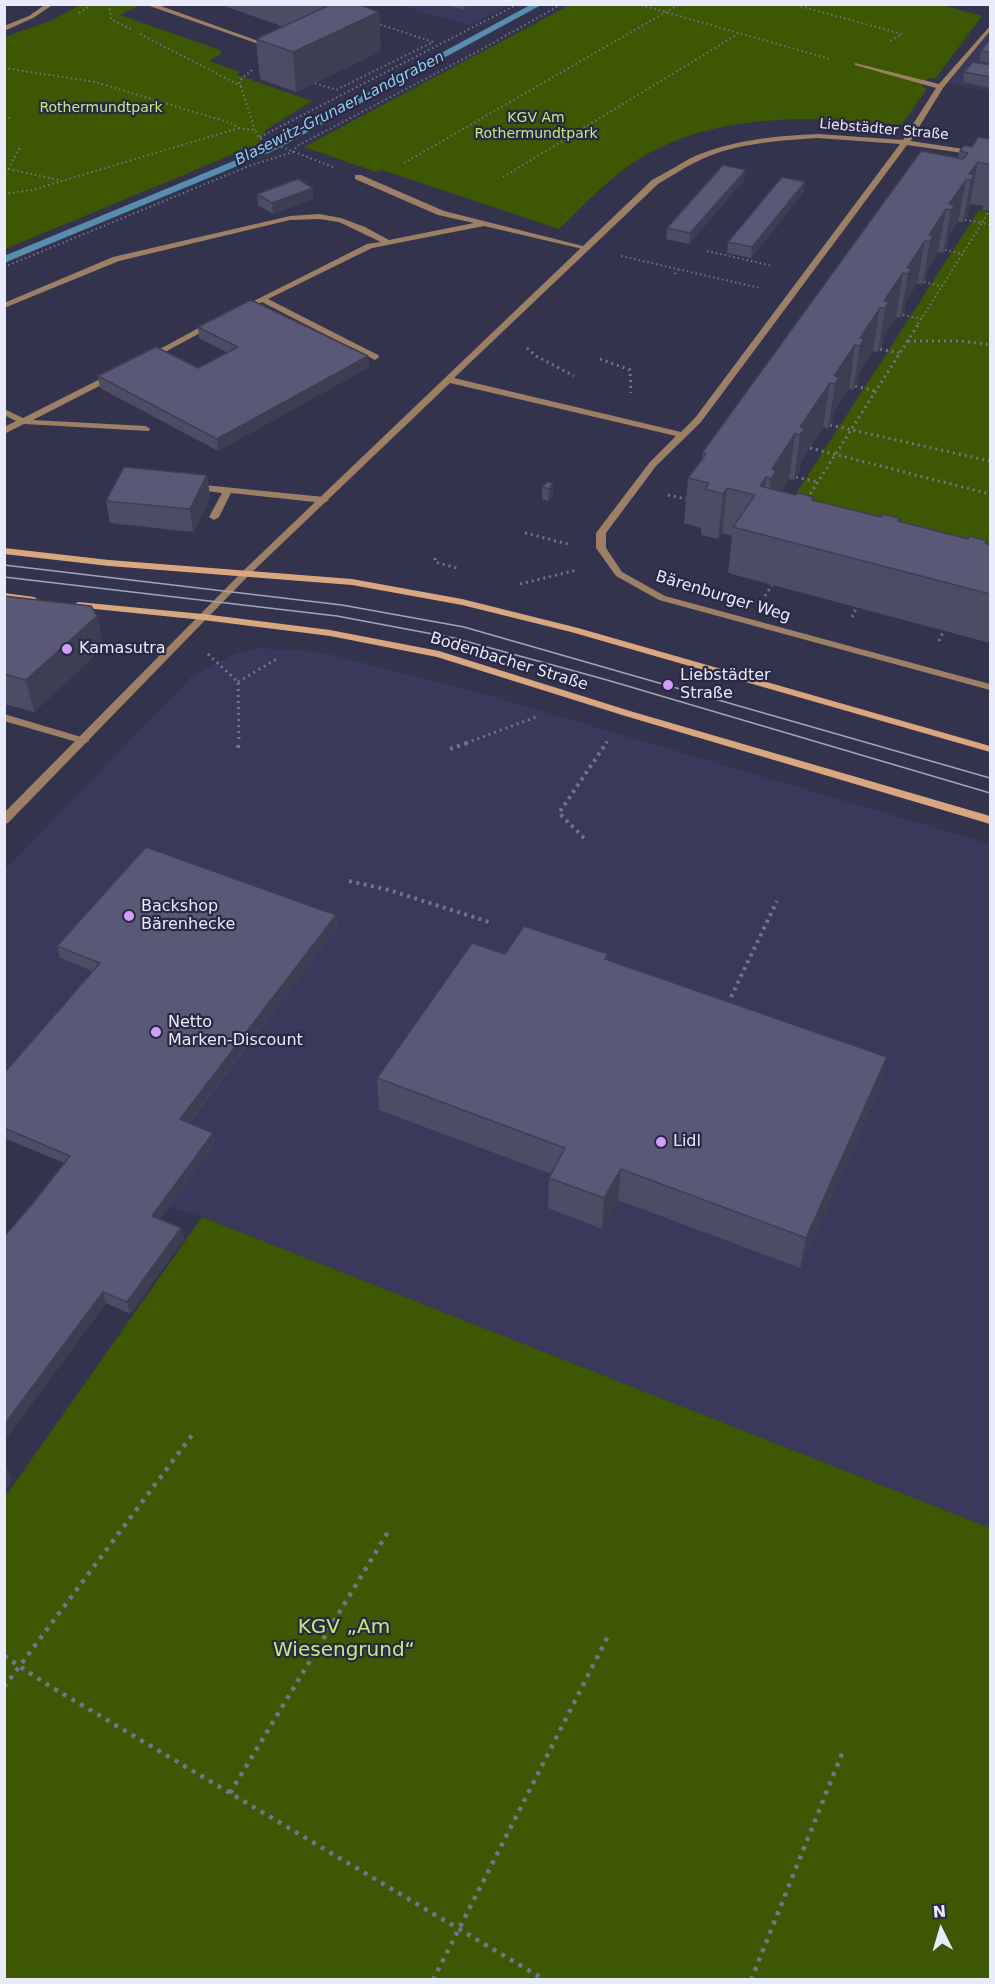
<!DOCTYPE html>
<html>
<head>
<meta charset="utf-8">
<style>
	body { margin:0 }
	#map { position:relative; width:995px; height:1984px; overflow:hidden; background:#34334e; font-family:"DejaVu Sans",sans-serif }
	canvas { display:block }
	.frame { position:absolute; inset:0; border:6px solid #e9eafb; pointer-events:none }
	.north { position:absolute; left:911px; top:1900px; width:60px; height:60px; -webkit-text-stroke:4px #2a2843; paint-order:stroke; rotate:355deg; font-size:16px; font-weight:700; line-height:24px; text-align:center; color:#e9eafb }
	.north::after { content:''; display:block; margin:auto; width:21px; height:27px; background:#e9eafb; clip-path:polygon(50% 0,100% 100%,50% 72%,0 100%) }
</style>
</head>
<body>
<div id="map">
<canvas width="995" height="1984"></canvas>
<div class="frame"></div>
<div class="north">N</div>
</div>
<script>
const c = document.querySelector('canvas').getContext('2d');
c.lineJoin = 'round';
function fill(path, color) { c.fillStyle = color; c.fill(path, 'evenodd'); }
function strokePath(path, color, width, dash) { c.strokeStyle = color; c.lineWidth = width; c.lineCap = dash ? 'butt' : 'round'; c.setLineDash(dash || []); c.stroke(path); }
function drawText(font, color, halo, rows, align = 'center') {
  c.font = font + ' "DejaVu Sans",sans-serif'; c.lineWidth = 4.5; c.setLineDash([]); c.textBaseline = 'middle'; c.strokeStyle = halo; c.fillStyle = color; for (const [text, x, y, turn = 0] of rows) {
    c.save(); c.translate(x, y); c.rotate((+turn || 0) * Math.PI / 180); c.textAlign = isNaN(turn) ? turn : align; if (halo) c.strokeText(text, 0, 0); c.fillText(text, 0, 0); c.restore();
  }
}
fill(new Path2D(`
	M399,5H510L469,25Z
	M990,32V91L952,84L949,81Z
	M258,648L320,652L467,689L990,844V1528L202,1217L169,1207L5,1138L4,871L192,676L237,653Z`), '#3b395b');
fill(new Path2D(`
	M938,4L982,16L935,79L929,78L921,85L927,89L901,125C811,116 708,111 630,165C604,183 581,208 559,229L382,170L376,172L304,147L570,5Z
	M80,5L139,6L120,15L220,50L221,54L209,61L240,72L237,75L312,101L266,130L258,144L5,249V37L50,21Z
	M979,210L990,213V589L772,531Z
	M202,1217L990,1528V1979H5V1497Z`), '#3e5703');
fill(new Path2D(`
	M532,4H543L271,152L4,263V256L265,148Z`), '#578ead');
strokePath(new Path2D(`
	M109,4L111,19L131,29
	M637,4L830,59
	M792,4L902,34L889,42
	M79,13L93,4
	M140,34L241,86
	M4,68L95,82L231,123L239,128L255,130L259,138L333,167
	M252,70L239,81L255,130
	M315,83L336,90L433,42L376,23
	M4,117L10,118
	M260,137L518,4
	M404,163L680,4
	M4,168L59,180
	M8,169L21,146
	M503,177L738,34
	M4,194L32,190L239,128
	M965,220L982,223L989,211
	M945,250L963,254
	M707,251L773,266
	M621,256L760,288
	M4,267L249,166L293,152L297,146L475,53L562,4
	M675,274L679,269
	M924,282L942,286
	M903,315L922,319
	M918,324L982,223L990,225`), '#73738a', 2, [1.5, 3]);
strokePath(new Path2D(`
	M908,341H960L990,345
	M527,348L536,356L574,376
	M880,349L899,353
	M600,359L630,370L631,393
	M855,386L875,391
	M830,425L990,461
	M810,448L990,494
	M796,477L818,482
	M668,495L690,500
	M807,499L919,323
	M525,533L568,544
	M435,558V562L457,568
	M520,584L577,570
	M765,596L772,585
	M852,617L857,607
	M939,641L944,630
	M208,654L238,682L239,743
	M238,682L278,658
	M466,743L536,717
	M606,743L608,740`), '#73738a', 3, [2, 4]);
strokePath(new Path2D(`
	M238,748L239,742
	M450,749L470,742
	M584,838L559,813L607,742
	M349,881L389,890L492,923
	M731,997L777,901`), '#73738a', 4, [3, 4.5]);
strokePath(new Path2D(`
	M4,1656L48,1685L545,1980
	M4,1687L192,1435
	M230,1793L388,1532
	M433,1980L609,1634
	M751,1980L843,1751`), '#73738a', 4.5, [4, 6]);
fill(new Path2D(`
	M990,26V31L943,88L908,145H902L901,143L936,88L855,65V63L939,84Z
	M355,175H361L444,211L591,248L587,250L484,226L372,248L268,299L378,355L379,357L375,360L262,302L245,311L238,309L367,244L381,242L339,222L319,219L290,220L119,261L4,308V303L113,257L290,216L319,214L341,218L365,227L389,240L474,223L438,215L355,179Z
	M208,323L215,325L152,359L145,357Z
	M112,373L116,376L115,378L33,420L146,426L150,429L149,431L24,424L4,434V427L16,421L4,415V409L23,418Z
	M194,484L324,497L329,500L324,503L231,493L219,517L214,520L209,517L222,493L191,489L189,487Z
	M4,714L88,739L89,741L84,744L4,721Z`), '#9d7f66');
fill(new Path2D(`
	M46,4H54L33,18L4,31V26L29,16Z
	M144,4H155L275,47L270,48Z
	M818,134L904,140L990,153V157L907,145L701,422L656,466L606,533V548L622,572L665,596L990,684V690L659,600L616,576L596,548V533L650,462L676,436L450,383L249,575L8,823L4,824V813L243,571L652,180C665,173 677,166 689,159C729,140 775,136 818,134ZM818,138L900,144L695,418L681,432L454,378L658,184C670,177 682,169 694,163C732,143 776,141 818,138Z`), '#9d7f66');
fill(new Path2D(`
	M4,548L109,560L352,579L462,599L578,628L990,746V752L571,632L462,605L352,585L109,566L4,554Z
	M4,593L34,597L39,600L34,603L4,599Z
	M78,602L203,614L330,630L439,651L630,711L990,816V824L622,715L437,657L330,636L203,620L75,607L73,605Z`), '#d8a77f');
strokePath(new Path2D(`
	M4,565L342,605L464,627L990,778
	M4,577L337,616L454,638L607,680L990,793`), '#a4a4b9', 1.5);
fill(new Path2D(`
	M219,4H366V7L381,51L296,92L260,79L256,39L284,27Z
	M445,4H474L464,10Z
	M990,39V63L979,61L981,51Z
	M990,65V88L963,82L964,72Z
	M990,139V211L982,210L983,206L970,204L967,217L963,222H958L949,235L947,247L943,253L938,252L928,268L926,279L922,285L917,283L906,301L904,312L903,315L900,318L896,317L884,335L882,346L878,352L873,351L859,373L857,383L853,390L849,389L834,411L832,422L828,429L823,427L801,462L799,473L794,480L789,479L781,492L796,495L814,497V500L881,517L899,518V522L990,545V643L728,573L732,536L722,533L718,539L701,535V528L684,523L688,478L702,459V453L958,158L960,151Z
	M744,180L689,244L666,239L667,228Z
	M805,182L803,193L751,258L727,253L728,242Z
	M313,188V199L273,214L258,205L257,194Z
	M198,327L368,356L369,367L218,451L100,388L98,376L198,368L228,353L199,338Z
	M207,475L210,498L193,532L110,523L106,501Z
	M553,483V495L548,501L542,499V487Z
	M4,596L97,616L103,648L34,712L4,704Z
	M336,915L337,927L189,1123L213,1133L215,1144L160,1219L181,1228L184,1239L130,1314L106,1303L4,1441V1237L33,1203L64,1163L4,1138V1073L92,971L60,958L57,946Z
	M505,954H608L607,960L880,1089L800,1268L618,1200L602,1229L548,1208L549,1178L551,1174L379,1110L377,1078Z`), '#4d4c65');
fill(new Path2D(`
	M343,4H366V18L379,12L381,51L296,92L293,52Z
	M464,4H474L464,10Z
	M978,162L967,217L963,222L971,180L969,174Z
	M746,170L744,180L689,244L690,233Z
	M966,180L958,222L949,235L947,247L943,253L951,210L949,204Z
	M805,182L803,193L751,258L752,247Z
	M313,188V199L273,214L272,203Z
	M946,209L938,252L928,268L926,279L922,285L930,242L929,235Z
	M925,241L917,283L906,301L904,312L900,318L908,274L907,268Z
	M903,273L896,317L884,335L882,346L878,352L885,308L884,301Z
	M880,308L873,351L859,373L857,383L853,390L860,346V338Z
	M855,345L849,389L834,411L832,422L828,429L835,384L834,376Z
	M368,356L369,367L218,451L217,439Z
	M830,383L823,427L801,462L799,473L794,480L800,435V427Z
	M795,434L789,479L771,506L765,524L772,469Z
	M207,475L210,498L193,532L190,509Z
	M766,477L761,523L760,486Z
	M553,483V495L548,501L549,489Z
	M727,488L722,533L718,539L723,494Z
	M97,616L103,648L34,712L26,680Z
	M336,915L337,927L182,1131L180,1119Z
	M887,1057L880,1089L800,1268L806,1238Z
	M213,1133L215,1144L154,1227L152,1216Z
	M621,1169L618,1200L602,1229L604,1198Z
	M181,1228L184,1239L130,1314L127,1302Z
	M103,1292L106,1303L4,1441V1425Z
	M8,1469L12,1480L4,1490V1473Z`), '#3e3e53');
const building = new Path2D(`
	M332,4H357L379,12L293,52L256,39Z
	M990,39V52L981,51Z
	M973,62L990,65V77L964,72Z
	M978,137L990,139V165L978,162L969,174L975,175L971,180H966L949,204L955,205L951,210L946,209L929,235L933,236L930,242L925,241L907,268L912,269L910,271L908,274L903,273L884,301L889,302L885,308H880L860,338L864,339L860,346L855,345L834,376L839,377L835,384L830,383L800,427L805,428L800,435L795,434L772,469L776,471L771,479L766,477L760,486L796,495L798,493L814,497L812,500L881,517L882,514L899,518L898,521L968,539L969,536L987,541L985,543L990,545V594L733,527L755,495L727,488L723,494L705,489L709,483L688,478L706,454L702,453L921,151L963,159L968,153L960,151L964,145L972,147Z
	M723,165L746,170L690,233L667,228Z
	M782,177L805,182L752,247L728,242Z
	M298,179L313,188L272,203L257,194Z
	M251,300L368,356L217,439L98,376L156,347L198,368L238,347L198,327Z
	M124,467L207,475L190,509L106,501Z
	M547,482L553,483L549,489L542,487Z
	M4,596L91,606L97,616L26,680L4,674Z
	M146,847L336,915L180,1119L213,1133L152,1216L181,1228L127,1302L103,1292L4,1425V1237L33,1203L70,1156L4,1128V1073L100,963L57,946Z
	M524,926L608,954L605,959L887,1057L806,1238L621,1169L604,1198L549,1178L565,1148L377,1078L472,943L505,954Z`);
fill(building, '#595876');
strokePath(building, '#3e3e53', 1.5);
for (const [x, y, r, color] of [
	[67,649,6,"#d29dfd"],
	[668,685,6,"#d29dfd"],
	[129,916,6,"#d29dfd"],
	[156,1032,6,"#d29dfd"],
	[661,1142,6,"#d29dfd"]
]) { const dot = new Path2D(); dot.arc(x, y, r, 0, 2 * Math.PI); c.fillStyle = color; c.fill(dot); strokePath(dot, '#2a2843', 2); }
drawText('14px', '#c0ec7e', '#2a2843', [
	["Rothermundtpark",101,108],
	["KGV Am",536,118],
	["Rothermundtpark",536,134]
]);
drawText('14px', '#e9eafb', '#2a2843', [
	["Liebstädter Straße",884,130,5]
]);
drawText('italic 15px', '#8cd0f7', '#2a2843', [
	["Blasewitz‐Grunaer Landgraben",340,109,-27]
]);
drawText('16px', '#e9eafb', '#2a2843', [
	["Bärenburger Weg",723,597,17],
	["Bodenbacher Straße",509,662,17]
]);
drawText('16px', '#e9eafb', '#2a2843', [
	["Kamasutra",79,649],
	["Liebstädter",680,676],
	["Straße",680,694],
	["Backshop",141,907],
	["Bärenhecke",141,925],
	["Netto",168,1023],
	["Marken-Discount",168,1041],
	["Lidl",673,1142]
], 'left');
drawText('20px', '#c0ec7e', '#2a2843', [
	["KGV „Am",344,1628],
	["Wiesengrund“",344,1651]
]);
</script>
</body>
</html>
